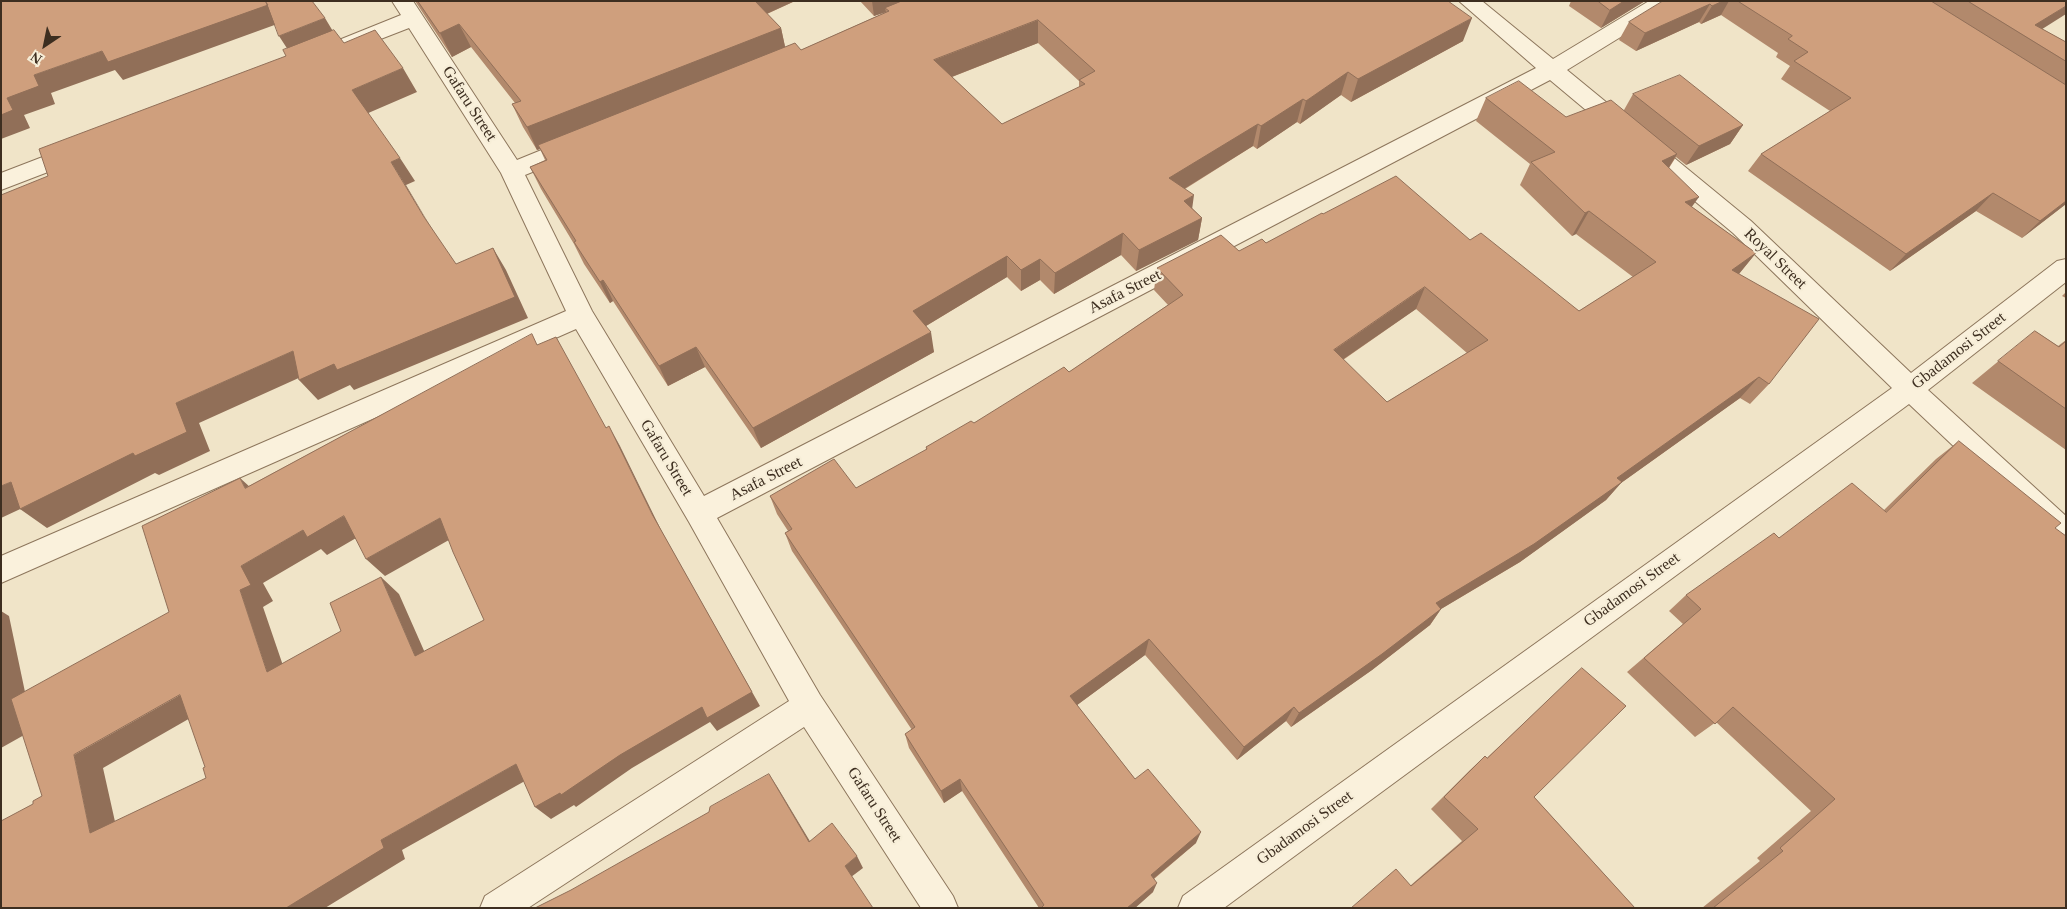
<!DOCTYPE html>
<html>
<head>
<meta charset="utf-8">
<style>
	body { margin:0 }
	#map { position:relative; width:2067px; height:909px; overflow:hidden; background:#f0e4c8; font-family:"Times New Roman",serif }
	canvas { display:block }
	.frame { position:absolute; inset:0; border:2px solid #3d2e20; pointer-events:none }
	.north { position:absolute; left:20px; top:20px; width:50px; height:50px; -webkit-text-stroke:4px #f7eed8; paint-order:stroke; rotate:214deg; font-size:14px; font-weight:700; line-height:20px; text-align:center; color:#3d2e20 }
	.north::after { content:''; display:block; margin:auto; width:18px; height:22px; background:#3d2e20; clip-path:polygon(50% 0,100% 100%,50% 72%,0 100%) }
</style>
</head>
<body>
<div id="map">
<canvas width="2067" height="909"></canvas>
<div class="frame"></div>
<div class="north">N</div>
</div>
<script>
const c = document.querySelector('canvas').getContext('2d');
c.lineJoin = 'round';
function strokePath(path, color, width, dash) { c.strokeStyle = color; c.lineWidth = width; c.lineCap = dash ? 'butt' : 'round'; c.setLineDash(dash || []); c.stroke(path); }
function fill(path, color) { c.fillStyle = color; c.fill(path, 'evenodd'); }
function drawText(font, color, halo, rows, align = 'center') {
  c.font = font + ' "Times New Roman",serif'; c.lineWidth = 4.5; c.setLineDash([]); c.textBaseline = 'middle'; c.strokeStyle = halo; c.fillStyle = color; for (const [text, x, y, turn = 0] of rows) {
    c.save(); c.translate(x, y); c.rotate((+turn || 0) * Math.PI / 180); c.textAlign = isNaN(turn) ? turn : align; if (halo) c.strokeText(text, 0, 0); c.fillText(text, 0, 0); c.restore();
  }
}
const minor = new Path2D(`
	M392,1H413L517,160L571,138L579,136L587,138L590,144L587,150L525,175L592,311L704,496L1536,68L1459,1H1482L1553,59L1649,1H1674L1671,6L1567,70L1751,221L1911,373L2057,261L2066,259V282L1928,390L2066,516V547L2056,543L1909,404L1224,908H1178L1183,896L1892,388L1733,233L1550,80L717,518L820,695L953,896L958,908H921L804,727L528,908H480L485,896L789,701L689,522L576,329L1,583V556L566,311L501,173L409,28L342,54L334,52L331,47L334,42L401,15Z
	M79,143L87,145L90,151L87,157L1,190V173Z`);
strokePath(minor, '#8d765c', 2);
fill(minor, '#faf1dc');
fill(new Path2D(`
	M415,1H795L767,14L781,28L785,47L801,50L886,12L874,16L860,1H1448L1463,41L1351,102L1341,95L1300,124L1297,122L1257,149L1253,146L1185,189L1192,208L1202,218L1198,240L1136,271L1121,255L1054,294L1040,280L1021,291L1007,277L926,326L934,352L761,448L705,367L668,386L613,301L610,303L584,264L574,244L541,189L530,167L545,160L540,149L537,150L523,127L512,104L515,103L471,47L452,57ZM1038,43L1079,81V87L1002,124L952,77Z
	M1571,1H1645L1601,28L1569,6Z
	M1663,1H2066L2042,29L2066,42V204L2022,238L1976,211L1890,271L1748,171L1761,154L1830,111L1781,79L1790,66L1776,57L1778,53L1721,15L1701,24L1699,22L1636,51L1619,40L1629,22Z
	M1633,94L1743,125L1730,144L1686,165L1676,157L1669,168L1692,207L1756,253L1739,274L1769,384L1750,404L1740,398L1621,483L1606,500L1520,562L1441,609L1430,625L1372,670L1291,727L1286,721L1237,760L1145,655L1077,705L1135,779L1196,843L1154,879L1153,892L1135,908H1039L962,791L944,803L909,748L905,734L912,730L792,551L785,533L788,531L777,514L770,496L856,488L926,450V447L974,423L1069,372L1168,305L1154,290L1157,268L1239,251L1266,243L1323,214L1470,240L1579,311L1633,277L1576,234L1572,236L1520,185L1530,164L1476,121L1486,98L1566,117L1624,110ZM1416,309L1467,353L1387,402L1343,360Z
	M2066,292V298L2062,296Z
	M2035,331L2058,346L2066,340V450L1972,383Z
	M1959,441L2055,528L2066,908H1702L1760,861L1757,858L1811,811L1716,722L1695,737L1627,672L1683,624L1669,611L1686,595L1779,538L1884,510L1936,459Z
	M1582,668L1534,797L1635,908H1351L1411,885L1462,841L1431,809L1470,770L1485,756L1487,758Z`), '#b2896c');
fill(new Path2D(`
	M751,1H795L755,19Z
	M872,1H912L885,8L886,12L874,16Z
	M1624,1H1645L1601,28L1610,10Z
	M1723,1H1729L1721,15L1701,24L1712,6Z
	M1710,4L1699,22L1636,51L1645,33Z
	M268,5L280,23L123,80L115,70L51,93L55,104L24,115L30,128L1,139V115L7,98L34,75L102,51Z
	M2066,6V14L2028,38L2035,25Z
	M325,18L337,38L292,56L279,36Z
	M1472,18L1463,41L1351,102L1358,79Z
	M1038,20V43L936,83L934,60Z
	M459,24L471,47L452,57L440,33Z
	M781,28L786,51L538,145L540,149L537,150L527,127Z
	M403,68L417,92L366,114L352,90Z
	M1348,72L1341,95L1300,124L1306,101Z
	M1303,99L1297,122L1257,149L1261,126Z
	M1258,124L1253,146L1166,200L1169,178Z
	M1743,125L1730,144L1686,165L1699,146Z
	M1677,154L1663,177L1662,161Z
	M400,158L415,181L406,185L438,239L391,162Z
	M1993,193L1976,211L1890,271L1906,254Z
	M1194,195L1191,217L1184,201Z
	M1699,197L1683,219L1685,202Z
	M2066,201V204L2022,238L2040,221Z
	M1589,211L1576,234L1572,236L1585,213Z
	M1202,218L1198,240L1136,271L1139,250Z
	M1123,233L1121,255L1054,294L1055,273Z
	M493,248L506,270L528,318L354,390L350,385L318,400L299,380Z
	M1756,253L1738,275L1732,270Z
	M1007,256V277L916,332L913,311Z
	M1040,259V280L1021,291V270Z
	M603,280L613,301L610,303L600,282Z
	M1425,287L1416,309L1326,371L1334,350Z
	M931,332L934,352L761,448L753,428Z
	M696,347L705,367L668,386L659,366Z
	M293,351L312,372L199,423L210,451L159,475L155,473L47,528L20,509L31,504L1,518V486L11,482L133,453L176,403Z
	M1759,377L1740,398L1621,483L1606,500L1520,562L1441,609L1430,625L1372,670L1291,727L1299,713L1436,603L1617,478Z
	M609,426L620,446L662,532L760,706L717,731L710,722L632,768L576,807L574,805L551,819L535,807L652,514Z
	M240,478L261,497L245,488Z
	M344,516L363,534L327,555L321,549L263,583L273,601L263,607L290,686L267,672L240,590L241,566L303,530Z
	M440,518L456,536L385,576L366,559Z
	M381,577L399,594L433,671L415,656Z
	M1,611L9,616L33,730L1,748Z
	M1149,639L1145,655L1069,711L1070,696Z
	M180,695L206,709L103,768L120,844L90,833L74,755Z
	M1294,707L1286,721L1237,760L1244,747Z
	M516,764L532,777L402,850L405,859L325,908H286L381,840Z
	M769,774L778,788L817,853L809,842Z
	M960,779L962,791L944,803L941,791Z
	M1201,832L1196,843L1147,884L1151,875Z
	M857,856L863,868L851,877L845,866Z
	M1157,883L1153,892L1135,908H1127Z`), '#916f58');
const building = new Path2D(`
	M1,1H265L268,5L108,62L102,51L34,75L39,86L7,98L13,110L1,115Z
	M266,1H312L325,18L279,36Z
	M418,1H755L781,28L527,127L512,104L521,101L459,24L440,33Z
	M902,1H1448L1472,18L1358,79L1348,72L1306,101L1303,99L1261,126L1258,124L1169,178L1194,195L1184,201L1202,218L1139,250L1123,233L1055,273L1040,259L1021,270L1007,256L913,311L931,332L753,428L696,347L659,366L603,280L600,282L574,242L576,241L530,167L547,160L538,145L795,43L801,50L889,11L885,8ZM1038,20L1095,71L1079,80L1085,84L1002,124L934,60Z
	M1598,1H1624L1610,10Z
	M1663,1H1723L1712,6L1710,4L1645,33L1629,22Z
	M1738,1H1931L2066,85V201L2040,221L1993,193L1906,254L1761,154L1851,98L1794,61L1808,52L1788,39L1792,36Z
	M1968,1H2066V6L2035,25L2066,42V61Z
	M334,30L344,43L375,30L403,68L352,90L400,158L391,162L424,217L456,264L493,248L515,297L337,370L334,364L299,380L293,351L176,403L187,432L135,456L133,453L20,509L11,482L1,486V195L48,176L39,149L286,56L283,50Z
	M1680,75L1743,125L1699,146L1633,94Z
	M1519,81L1566,117L1611,100L1677,154L1662,161L1699,197L1685,202L1756,253L1732,270L1819,319L1769,384L1759,377L1617,478L1622,482L1534,544L1436,603L1441,609L1382,654L1299,713L1294,707L1244,747L1149,639L1070,696L1135,779L1148,769L1201,832L1151,875L1157,883L1127,908H1041L1044,905L960,779L941,791L905,734L915,727L785,533L792,529L770,496L834,459L856,488L927,449L926,447L971,421L974,423L1064,367L1069,372L1183,295L1157,268L1221,235L1239,251L1262,239L1266,243L1322,213L1323,214L1396,176L1470,240L1481,233L1579,311L1656,262L1589,211L1585,213L1531,162L1555,152L1486,98ZM1425,287L1488,340L1387,402L1334,350Z
	M2035,331L2059,347L2066,341V409L1998,361Z
	M532,334L537,345L556,337L606,428L609,426L652,514L752,692L707,718L702,707L620,755L561,795L560,793L535,807L516,764L381,840L384,848L286,908H1V821L33,804V801L42,796L11,699L169,612L142,526L240,478L245,488ZM344,516L366,559L440,518L453,552L484,620L415,656L381,577L330,603L341,631L267,672L240,590L251,585L241,566L303,530L307,537ZM180,695L205,767L203,768L206,778L90,833L74,755Z
	M1959,441L2061,523L2055,528L2066,536V908H1713L1783,851L1780,848L1835,799L1733,707L1715,724L1644,658L1701,609L1686,595L1774,533L1779,538L1852,483L1886,512Z
	M1582,668L1626,706L1534,797L1635,908H1351L1396,869L1411,886L1478,829L1444,797L1485,756L1487,758Z
	M769,774L809,842L832,823L857,856L845,866L873,908H535L571,890L709,812L710,807Z`);
fill(building, '#cf9f7d');
strokePath(building, '#916f58', 1);
drawText('16px', '#3d2e20', '#f7eed8', [
	["Gafaru Street",469,104,57],
	["Royal Street",1775,259,44],
	["Asafa Street",1125,292,-27],
	["Gbadamosi Street",1959,351,-38],
	["Gafaru Street",666,458,59],
	["Asafa Street",766,479,-27],
	["Gbadamosi Street",1632,590,-36],
	["Gafaru Street",874,805,57],
	["Gbadamosi Street",1305,828,-36]
]);
</script>
</body>
</html>
